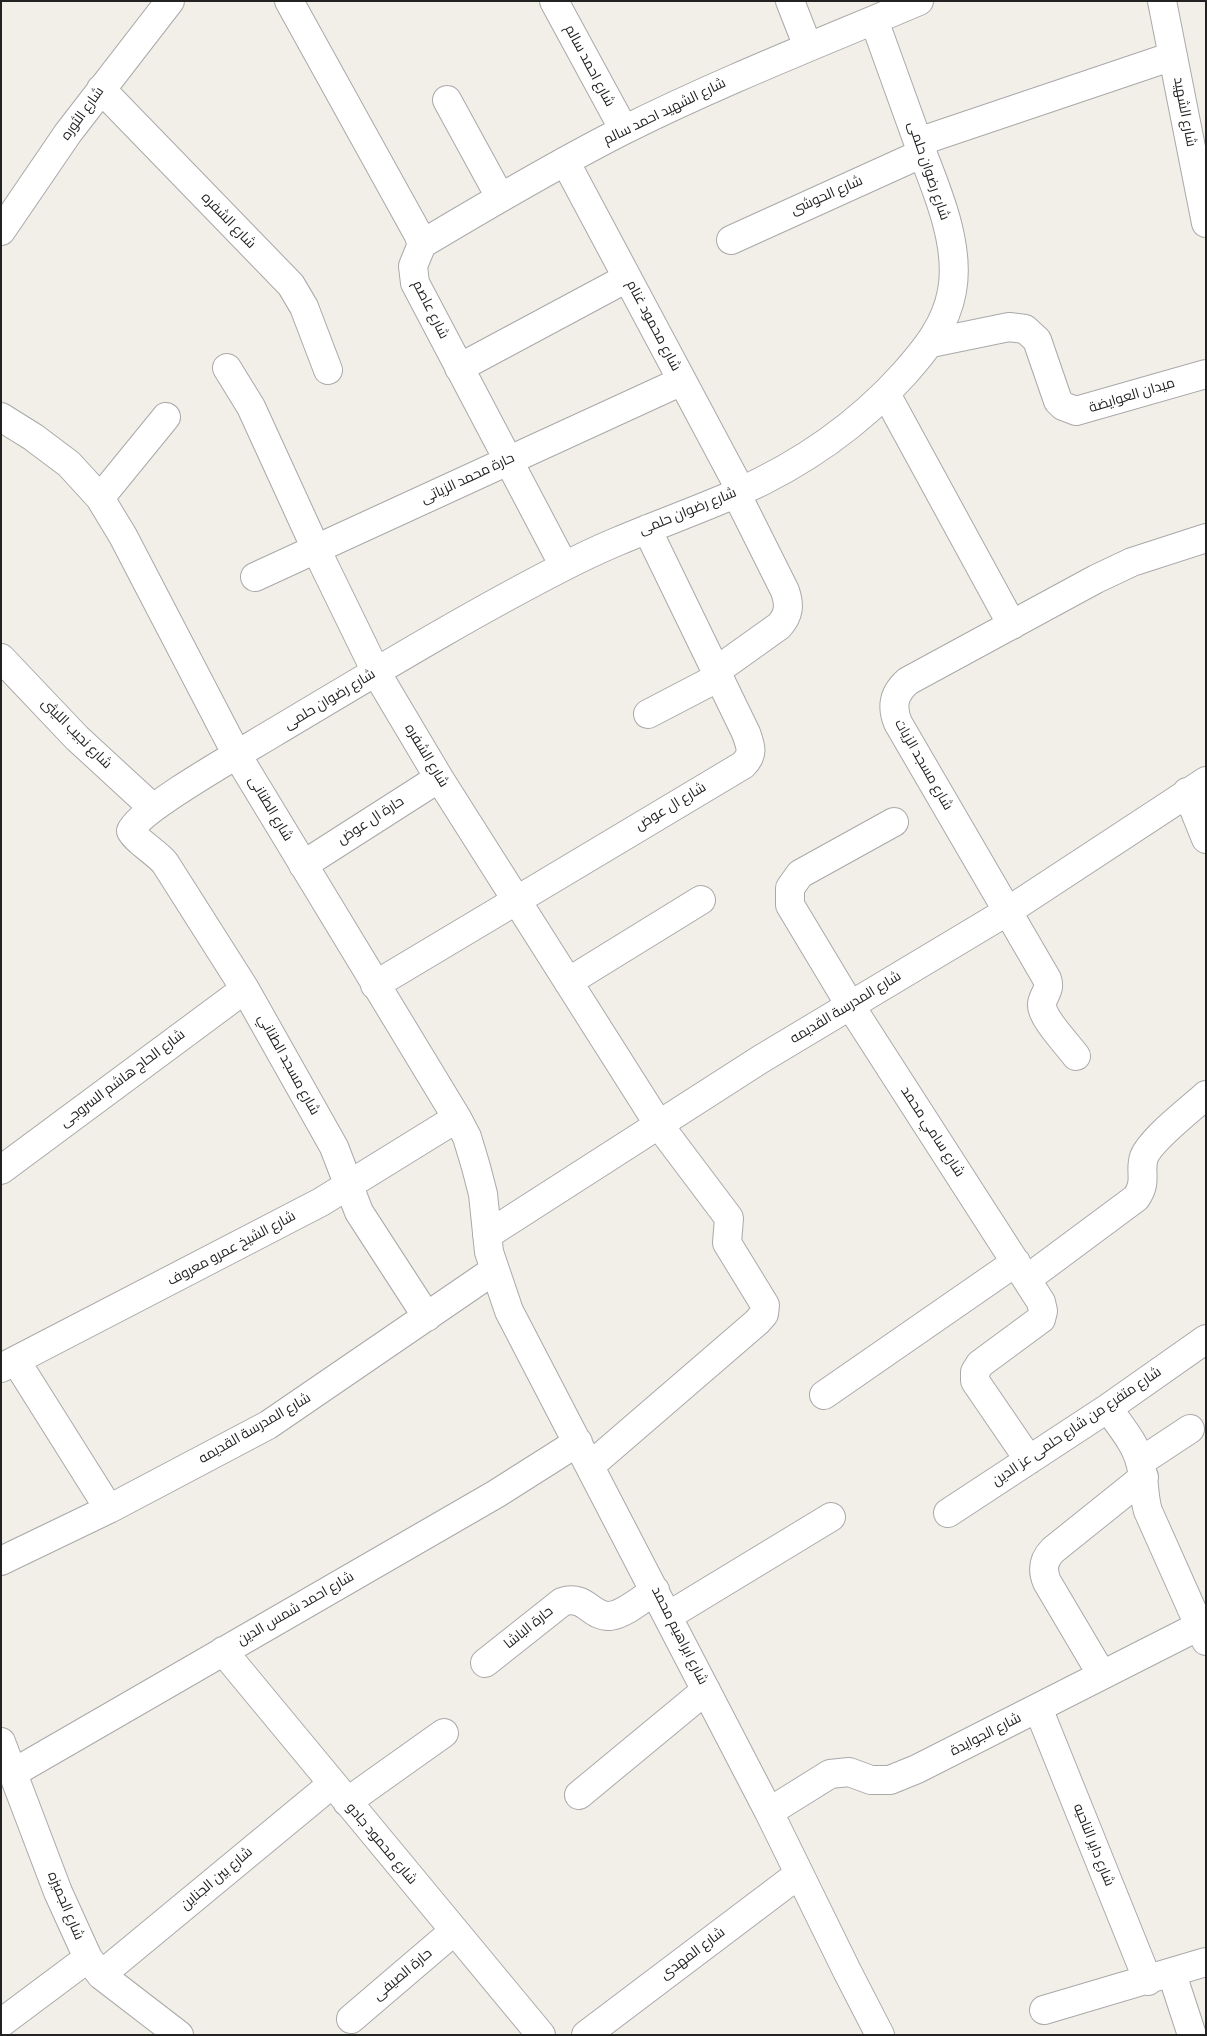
<!DOCTYPE html>
<html>
<head>
<meta charset="utf-8">
<style>
	body { margin:0 }
	#map { position:relative; width:1207px; height:2036px; overflow:hidden; background:#f2efe9; font-family:"Titillium Web",sans-serif }
	canvas { display:block }
	.frame { position:absolute; inset:0; border:2px solid #222; pointer-events:none }
</style>
</head>
<body>
<div id="map">
<canvas width="1207" height="2036"></canvas>
<div class="frame"></div>
</div>
<script>
const c = document.querySelector('canvas').getContext('2d');
c.lineJoin = 'round';
function strokePath(path, color, width, dash) { c.strokeStyle = color; c.lineWidth = width; c.lineCap = dash ? 'butt' : 'round'; c.setLineDash(dash || []); c.stroke(path); }
function drawText(font, color, halo, rows, align = 'center') {
  c.font = font + ' "Titillium Web",Cairo,sans-serif'; c.lineWidth = 4; c.setLineDash([]); c.textBaseline = 'middle'; c.strokeStyle = halo; c.fillStyle = color; for (const [text, x, y, turn = 0] of rows) {
    c.save(); c.translate(x, y); c.rotate((+turn || 0) * Math.PI / 180); c.textAlign = isNaN(turn) ? turn : align; if (halo) c.strokeText(text, 0, 0); c.fillText(text, 0, 0); c.restore();
  }
}
const minor = new Path2D(`
	M289,1L418,234L422,244L413,266L415,283L564,566
	M554,1L624,130
	M790,1L808,47
	M1162,1L1206,223
	M101,89L291,285L304,307L328,370
	M447,100L500,197
	M918,142L1173,56
	M565,161L741,491
	M1,231L68,133L170,1
	M731,240L923,153
	M422,244C489,204 555,165 624,130C720,82 820,43 919,1
	M931,343L1009,327L1025,329L1037,340L1058,401L1063,406L1076,411L1206,374
	M227,368L251,407L316,549L376,672L439,778L659,1125L729,1218L727,1243L765,1305L764,1314L757,1322L590,1466
	M459,368L627,278
	M886,394L1012,625
	M1,417L33,437L69,464L100,498L123,536L237,755L457,1118L467,1137L476,1167L483,1194L489,1252L509,1311L769,1812L847,1971L880,2035
	M100,498L166,417
	M255,577L682,381
	M1,658L77,738L153,808
	M716,671L779,626C789,615 790,605 785,591L736,493
	M648,714L719,677
	M1187,792L1206,839
	M894,822L800,874L790,888V905L850,1005L1041,1302L1043,1311L1041,1319L980,1364L975,1372V1381L1029,1460
	M303,865L439,778
	M568,982L701,900
	M375,985L743,765C754,754 751,747 746,733L647,529
	M1076,1056C1068,1045 1040,1016 1042,1004C1043,994 1051,991 1047,979L898,723C891,706 894,693 908,681L1096,579L1132,562L1206,538
	M1,1170L245,989
	M487,1235L761,1059L1008,911L1206,781
	M1027,1279L1136,1198C1148,1181 1139,1172 1144,1157C1151,1139 1191,1109 1206,1095
	M427,1317L359,1212L334,1147L245,989L165,863C156,852 137,842 131,831C139,809 247,749 273,733C369,676 465,617 565,566C620,537 680,518 737,493C800,465 858,425 904,374C926,349 946,325 952,291C961,243 935,186 918,142C903,101 889,61 874,20
	M16,1361L109,1509
	M1,1368L321,1202L457,1118
	M824,1395L1016,1262
	M1108,1408C1119,1425 1135,1442 1140,1462C1145,1478 1143,1495 1148,1511L1206,1641
	M1140,1462L1190,1429
	M948,1513L1108,1408L1206,1339
	M1,1561L109,1509L268,1425L493,1271
	M668,1616L831,1517
	M223,1651L541,2035
	M485,1663L562,1602C586,1594 590,1617 610,1616C625,1614 642,1599 655,1590
	M1102,1675L1047,1582C1042,1570 1043,1560 1053,1550L1144,1477
	M1038,1708L1148,1981
	M1,1742L58,1892L88,1958L101,1975L179,2035
	M13,1773L496,1494L578,1442
	M579,1795L706,1690
	M347,1802L444,1733
	M769,1812L830,1774L849,1772L871,1780H890L917,1769L1199,1626
	M1172,1974L1192,2035
	M101,1975L332,1784
	M1044,2010L1206,1962
	M351,2019L454,1931
	M1,2023L88,1958
	M586,2035L799,1874`);
strokePath(minor, '#a9a9a9', 30);
strokePath(minor, '#fff', 28);
drawText('14px', '#222', '#fff', [
	["شارع احمد سالم",589,66,62],
	["شارع الشهيد احمد سالم",665,112,-26],
	["شارع الشهيد",1184,112,79],
	["شارع الثوره",83,114,-54],
	["شارع رضوان حلمى",928,171,71],
	["شارع الحوشى",827,196,-24],
	["شارع الشفره",228,221,46],
	["شارع عاصم",430,310,63],
	["شارع محمود غنام",653,326,62],
	["ميدان العوايضة",1132,396,-17],
	["حارة محمد الزياتى",468,479,-25],
	["شارع رضوان حلمى",688,512,-22],
	["شارع رضوان حلمى",330,700,-31],
	["شارع نجيب الليثى",76,734,45],
	["شارع الشفره",426,756,59],
	["شارع مسجد الزيات",923,765,60],
	["شارع ال عوض",671,807,-31],
	["شارع الطنانى",270,809,59],
	["حارة ال عوض",371,821,-33],
	["شارع المدرسة القديمه",846,1008,-31],
	["شارع مسجد الطناني",288,1065,61],
	["شارع الحاج هاشم السروجى",123,1079,-37],
	["شارع سامي محمد",932,1132,57],
	["شارع الشيخ عمرو معروف",232,1249,-28],
	["شارع متفرع من شارع حلمى عز الدين",1077,1427,-34],
	["شارع المدرسة القديمه",255,1429,-30],
	["شارع احمد شمس الدين",296,1609,-30],
	["حارة الباشا",529,1628,-39],
	["شارع ابراهيم محمد",679,1636,63],
	["شارع الجوايدة",986,1735,-27],
	["شارع محمود جادو",381,1844,50],
	["شارع داير الناحيه",1093,1845,68],
	["شارع بين الجناين",217,1879,-40],
	["شارع الجميزه",65,1906,67],
	["شارع المهدى",693,1954,-37],
	["حارة الصيفى",403,1975,-40]
]);
</script>
</body>
</html>
